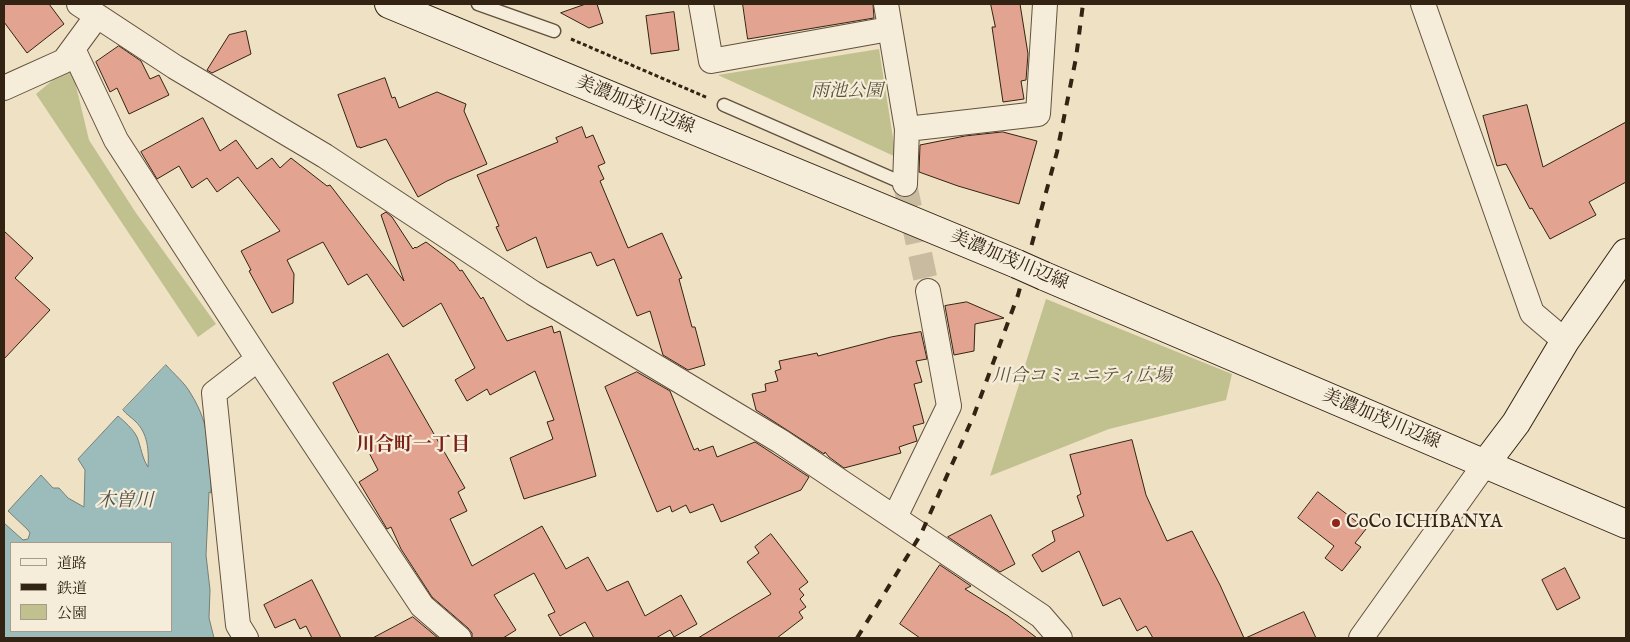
<!DOCTYPE html>
<html>
<head>
<meta charset="utf-8">
<style>
	body { margin:0 }
	#map { position:relative; width:1630px; height:642px; overflow:hidden; background:#efe1c4; font-family:"IM FELL English","Noto Serif JP",serif }
	canvas { display:block }
	.frame { position:absolute; inset:0; border:5px solid #322312; pointer-events:none }
	.legend { position:absolute; left:10px; top:542px; width:162px; height:90px; box-sizing:border-box; background:#f5ecd9; border:1px solid #a79c89; margin:0; padding:6px 9px; list-style:none; font-size:15px; color:#322312 }
	.legend li { display:flex; align-items:center; gap:10px; height:25px }
	.legend b { width:25px; border:1px solid #a79c89 }
</style>
</head>
<body>
<div id="map">
<canvas width="1630" height="642"></canvas>
<div class="frame"></div>
<ul class="legend">
<li><b style="height:6px;background:#f5ecd9"></b>道路</li>
<li><b style="height:6px;background:#322312"></b>鉄道</li>
<li><b style="height:14px;background:#c1c18f"></b>公園</li>
</ul>
</div>
<script>
const c = document.querySelector('canvas').getContext('2d');
c.lineJoin = 'round';
function fill(path, color) { c.fillStyle = color; c.fill(path, 'evenodd'); }
function strokePath(path, color, width, dash) { c.strokeStyle = color; c.lineWidth = width; c.lineCap = dash ? 'butt' : 'round'; c.setLineDash(dash || []); c.stroke(path); }
function drawText(font, color, halo, rows, align = 'center') {
  c.font = font + ' "IM FELL English","Noto Serif JP",serif'; c.lineWidth = 4.5; c.setLineDash([]); c.textBaseline = 'middle'; c.strokeStyle = halo; c.fillStyle = color; for (const [text, x, y, turn = 0] of rows) {
    c.save(); c.translate(x, y); c.rotate((+turn || 0) * Math.PI / 180); c.textAlign = isNaN(turn) ? turn : align; if (halo) c.strokeText(text, 0, 0); c.fillText(text, 0, 0); c.restore();
  }
}
fill(new Path2D(`
	M879,49L896,157L718,75Z
	M71,65L89,140L136,213L216,324L198,337L36,94Z
	M1046,299L1232,374L1226,400L1109,429L990,476Z`), '#c1c18f');
const water = new Path2D(`
	M166,365C174,374 185,383 191,394C211,426 211,457 211,493L209,492L206,555L210,590L209,618L214,638H4V523L23,540L28,539L30,533L28,530L8,511L41,475L53,488H59L68,498L84,507L85,470L78,459L118,416C125,422 133,429 137,437C141,447 142,458 148,467C149,451 148,433 135,421C131,417 127,415 123,410ZM11,543H171V631H11Z`);
fill(water, '#9cbcbc');
strokePath(water, '#727f78', 1);
const building = new Path2D(`
	M4,4H49L64,24L27,53L4,22Z
	M586,4H597L603,23L589,28L561,13Z
	M743,4H873L874,18L748,39Z
	M991,4H1020L1028,54L1026,80L1021,81L1024,99L1003,102L992,27H995Z
	M674,12L679,50L651,54L646,16Z
	M246,31L251,54L212,73L207,70L229,35Z
	M119,46L141,61L150,79L159,75L169,95L129,114L117,88L110,92L96,62Z
	M385,78L392,98L395,97L399,108L437,92L466,104L464,111L487,164L447,181L418,197L386,139L360,148V147H357L338,95Z
	M1527,105L1543,167L1626,122V182L1589,202L1596,215L1550,239L1532,208L1530,209L1506,164L1497,166L1483,116Z
	M203,118L220,151L236,140L257,169L272,158L280,168L291,158L327,186L330,185L404,281L381,215L386,212L392,217L413,249L415,247L416,248L426,242L454,263L460,271L462,270L481,299L483,297L507,341L552,326L554,333L560,331L596,476L524,499L510,458L553,439L547,422L554,420L535,371L490,395L487,389L467,401L455,380L475,368L441,303L403,327L367,274L348,285L323,242L287,260L294,274L293,303L272,313L249,271L251,270L241,251L280,231L238,177L217,192L207,178L192,188L179,166L157,179L141,152Z
	M582,127L586,138L593,135L605,163L598,166L604,179L600,181L628,248L662,233L682,278L679,279L692,327H695L705,365L688,370L663,355L650,311L637,316L614,259L597,266L591,252L547,268L536,237L507,251L496,227L499,226L477,175L558,142L556,138Z
	M1003,132L1037,141L1019,204L958,186L919,172L920,145L965,136Z
	M4,231L33,258L15,278L50,310L4,359Z
	M967,302L1004,318L975,324L974,351L954,355L945,306Z
	M921,332L927,359L916,361L922,382L914,384L924,423L913,426L917,441L899,447L901,453L844,468L829,457L825,452L824,454L756,410L752,394L766,391L765,384L778,381L775,371L781,369L779,361L817,353L818,356L891,337Z
	M388,354L465,488L458,492L467,511L450,519L472,566L542,526L566,569L588,557L607,591L628,581L645,616L681,595L697,624L674,637L670,630L656,638H594L585,622L560,636L548,615L555,612L534,573L494,595L516,630L503,638H472V633L468,628L432,597L401,549L391,527L387,529L359,482L378,470L333,383Z
	M637,372L670,391L694,450L698,448L699,451L713,446L717,457L755,442L809,477L801,490L721,522L713,504L690,513L686,505L672,512L670,506L657,512L605,387Z
	M1132,440L1146,495L1167,541L1192,531L1220,585L1244,638H1153L1146,626L1137,631L1120,598L1103,606L1079,551L1042,572L1032,555L1055,541L1052,531L1084,516L1077,496L1081,494L1070,455Z
	M1318,492L1366,529L1355,543L1361,547L1342,571L1325,558L1334,546L1298,518Z
	M991,515L1015,564L1000,572L948,537Z
	M771,534L808,582L799,589L804,595L800,599L806,607L799,612L803,618L777,638H698L771,594L747,562L759,553L755,547Z
	M940,565L971,586L965,589L1008,616L1037,638H920L900,624Z
	M1565,568L1580,598L1557,610L1542,580Z
	M312,580L341,638H312L306,626L300,629L295,619L275,628L264,605Z
	M1304,612L1316,638H1246Z
	M413,617L438,638H373Z`);
fill(building, '#e2a490');
strokePath(building, '#322312', 1);
strokePath(new Path2D(`
	M905,184L928,291`), '#c9bba0', 24, [24, 12]);
const lane = new Path2D(`
	M478,4L554,31
	M724,105L905,184`);
const street = new Path2D(`
	M79,4L175,67L325,156L533,293L780,441L1041,616L1060,638
	M701,4L711,61L889,29
	M886,4L907,129L905,184
	M1423,4L1532,313L1565,341
	M73,49L116,140L258,359L422,606L459,638
	M4,88L64,61L97,16
	M907,129L1038,114L1045,4
	M895,517L949,406L928,291
	M246,638L238,625L214,393L258,359
	M1361,638L1485,464`);
const secondary = new Path2D(`
	M389,4L1017,264
	M1044,276L1626,524
	M1485,464L1516,423L1565,341L1626,253`);
strokePath(lane, '#61523e', 15);
strokePath(street, '#61523e', 26);
strokePath(secondary, '#322312', 30);
strokePath(new Path2D(`
	M571,39L708,98`), '#322312', 3, [4, 2.5]);
strokePath(lane, '#f5ecd9', 12);
strokePath(street, '#f5ecd9', 24);
strokePath(secondary, '#f5ecd9', 28);
strokePath(new Path2D(`
	M857,638L921,534L974,415L1018,295L1057,152L1076,58L1083,4`), '#322312', 4, [9, 9]);
const secondaryBridge = new Path2D(`
	M1017,264L1044,276`);
strokePath(secondaryBridge, '#322312', 30, []);
strokePath(secondaryBridge, '#f5ecd9', 28);
for (const [x, y, r, color] of [
	[1336,523,5,"#8f2418"]
]) { const dot = new Path2D(); dot.arc(x, y, r, 0, 2 * Math.PI); c.fillStyle = color; c.fill(dot); strokePath(dot, '#f5ecd9', 2); }
drawText('italic 18px', '#5d5238', '#f5ecd9', [
	["雨池公園",847,92],
	["川合コミュニティ広場",1082,377]
]);
drawText('18px', '#322312', '#f5ecd9', [
	["美濃加茂川辺線",635,106,22],
	["美濃加茂川辺線",1009,261,23],
	["美濃加茂川辺線",1381,420,23]
]);
drawText('18px', '#322312', '#f5ecd9', [
	["CoCo ICHIBANYA",1346,523]
], 'left');
drawText('bold 19px', '#7a1f14', '#f5ecd9', [
	["川合町一丁目",413,446]
]);
drawText('italic 19px', '#525145', '#f5ecd9', [
	["木曽川",125,502]
]);
</script>
</body>
</html>
